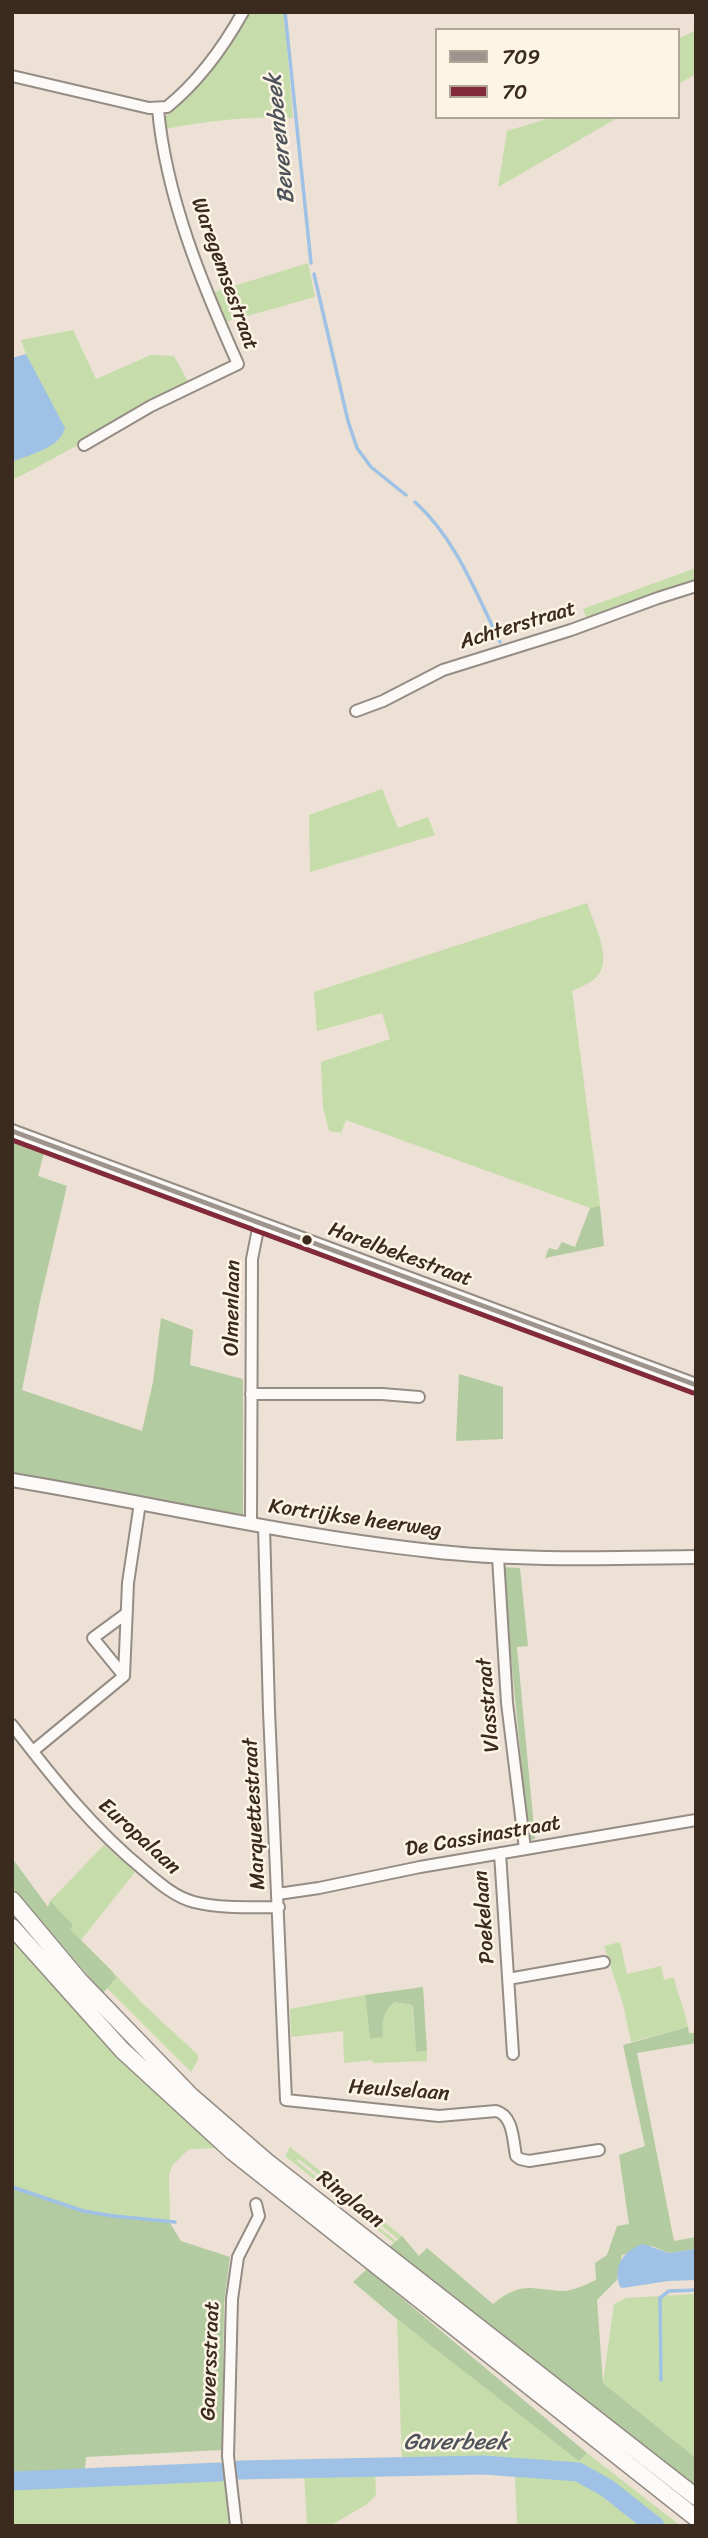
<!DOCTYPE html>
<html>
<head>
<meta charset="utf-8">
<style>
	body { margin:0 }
	#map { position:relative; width:708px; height:2538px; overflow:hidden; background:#ece1d4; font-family:Sriracha,sans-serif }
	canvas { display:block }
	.frame { position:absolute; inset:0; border:14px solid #3b2a1e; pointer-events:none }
	.legend { position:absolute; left:435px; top:28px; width:245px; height:91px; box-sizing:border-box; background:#fcf5e5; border:2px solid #afa495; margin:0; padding:9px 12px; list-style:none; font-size:21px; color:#3b2a1e }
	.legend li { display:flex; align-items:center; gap:14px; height:35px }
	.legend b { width:35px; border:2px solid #afa495 }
</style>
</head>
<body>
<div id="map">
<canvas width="708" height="2538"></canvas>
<div class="frame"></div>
<ul class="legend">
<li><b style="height:9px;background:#9d948e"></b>709</li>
<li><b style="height:9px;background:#822a3a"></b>70</li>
</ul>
</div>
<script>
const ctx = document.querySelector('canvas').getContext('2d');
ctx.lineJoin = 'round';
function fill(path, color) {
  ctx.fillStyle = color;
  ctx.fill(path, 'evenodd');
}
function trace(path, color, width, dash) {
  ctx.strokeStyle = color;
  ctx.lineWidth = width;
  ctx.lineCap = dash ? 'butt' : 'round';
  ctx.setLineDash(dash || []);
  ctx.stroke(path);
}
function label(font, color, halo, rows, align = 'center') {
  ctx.font = font + ' Sriracha,sans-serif';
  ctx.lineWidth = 5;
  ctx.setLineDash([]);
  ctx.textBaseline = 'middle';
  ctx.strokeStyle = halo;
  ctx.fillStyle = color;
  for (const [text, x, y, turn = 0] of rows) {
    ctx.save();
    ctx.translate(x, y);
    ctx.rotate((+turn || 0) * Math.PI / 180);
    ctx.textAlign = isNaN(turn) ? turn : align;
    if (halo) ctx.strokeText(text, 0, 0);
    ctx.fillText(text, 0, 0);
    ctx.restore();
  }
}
const green = new Path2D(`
	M246 12H284L293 118C249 116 208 121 165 129L162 126 167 114 210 68Z
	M696 30V74L678 84V39Z
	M553 117H619L498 187 507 131Z
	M308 263 315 297 225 322 211 293Z
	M73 330 96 379 151 355 174 356 189 383C129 414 73 450 12 480V462L57 442 21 340Z
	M696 568V583L587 619 583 609Z
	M382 789 398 828 428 817 435 835 310 872 309 815Z
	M587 903C594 926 617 964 592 981 586 985 578 988 572 991L600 1206 590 1208 346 1120 341 1133 329 1131 323 1107 321 1062 390 1039 382 1013 317 1031 314 992Z
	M104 1845 135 1872 81 1940 70 1929 50 1901Z
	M12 1936 220 2148 189 2149 172 2166 169 2175 170 2223 87 2210 12 2185Z
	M620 1942 627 1974 661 1966 664 1980 674 1977C677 1995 685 2008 688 2027L631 2042 623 2004 604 1946Z
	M112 1971 143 2004 198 2055V2060L191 2072 107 1988 116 1978Z
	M365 1995 370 2038 383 2014 395 2002 412 2005 416 2052 427 2051V2061L373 2063 372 2060 344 2063 343 2031 291 2037 290 2009Z
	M290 2147 402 2236 398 2239 299 2159 297 2161 396 2241 394 2243 285 2156Z
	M696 2294V2458L603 2383 614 2304 626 2298Z
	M397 2319 579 2460 587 2453 681 2526H659L615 2491 577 2469 495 2462H402Z
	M375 2471 376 2495 367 2504 330 2526H296L307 2524 304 2474Z
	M515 2472 578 2476 592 2483 649 2526H517Z
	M225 2475 231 2526H12V2486Z`);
const forest = new Path2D(`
	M12 1142 44 1153 38 1176 67 1186 40 1301 22 1390 142 1431 153 1382 161 1318 193 1330 190 1365 243 1379V1515L12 1472Z
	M600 1206 604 1246 545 1258 549 1248 557 1250 562 1242 575 1247 590 1208Z
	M459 1374 503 1387V1439L456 1441Z
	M502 1567 520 1568 528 1646 517 1647 535 1839 529 1840Z
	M12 1858 48 1907 50 1901 73 1925 70 1929 112 1971 116 1978 103 1993 12 1887Z
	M423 1987 427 2051 416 2052 413 2009 412 2005 395 2002C382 2013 382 2021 383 2037L370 2039 365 1995Z
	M688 2027 689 2033H696V2043L637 2053 674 2241 696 2237V2249L669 2253 652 2246 622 2255 617 2280 597 2300 603 2383 696 2458V2486L388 2248 402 2236 419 2256 427 2248 493 2304C523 2280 530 2290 563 2291 574 2291 586 2284 596 2280L595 2263 607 2255 617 2226 629 2224 619 2155 645 2146 623 2045Z
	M12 2185 87 2210 170 2223 181 2241 230 2257 224 2303 222 2450 86 2457 85 2469 12 2475Z
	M367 2269 587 2453 579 2461 397 2319 353 2282Z`);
const water = new Path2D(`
	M26 354 65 428C60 448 31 454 12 462V358Z
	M643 2244 669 2253 696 2249V2280L668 2281 623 2288 620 2287C612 2266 624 2250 643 2244Z`);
const stream = new Path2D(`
	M285 12 311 263
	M314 274 348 421 357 448 371 467 406 495
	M415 502C456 539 476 593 500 642
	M12 2187 83 2211 113 2216 175 2222
	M661 2380 660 2298 669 2291 696 2290`);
const river = new Path2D(`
	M239 2470 484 2465 578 2472 607 2488 655 2526
	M12 2481 219 2472`);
const minor = new Path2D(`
	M12 76 149 108 167 107C199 81 223 48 243 12
	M84 445 151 406 238 364C202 284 166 197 158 109
	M356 711 383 701 443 670 571 630 658 598 696 586
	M251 1394H382L419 1397
	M251 1523 252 1259 259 1224
	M264 1526 269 1711 286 2100 439 2116 496 2111C513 2115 513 2140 516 2156L520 2159 529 2161 599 2150
	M498 1557 507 1703 525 1849
	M124 1676 93 1638 127 1613
	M12 1725C53 1778 93 1829 145 1871 159 1883 175 1897 194 1902 222 1909 251 1907 279 1907
	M33 1751 124 1676 128 1583 140 1503
	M500 1853 513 2054
	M278 1894 319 1888 420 1867 696 1820
	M508 1979 604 1962
	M236 2526 228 2456 232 2299 238 2257 259 2216 256 2204`);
const tertiary = new Path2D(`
	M12 1131 696 1385
	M12 1480C151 1503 291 1536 431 1551 518 1561 608 1558 696 1557`);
const primary = new Path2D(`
	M12 1900 79 1980 191 2096 266 2161 696 2497
	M12 1927 122 2050 233 2152 696 2518`);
const bus1 = new Path2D(`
	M12 1131 696 1385`);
const bus2 = new Path2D(`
	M12 1140 693 1393`);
const markers = [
	[307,1240,6,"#3b2a1e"]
];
const streetNames = [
	["Waregemsestraat",224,274,70],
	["Achterstraat",518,626,-17],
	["Harelbekestraat",400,1255,20],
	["Olmenlaan",233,1308,-89],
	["Kortrijkse heerweg",355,1519,8],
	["Vlasstraat",489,1705,-95],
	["Marquettestraat",255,1814,-93],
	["Europalaan",139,1837,42],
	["De Cassinastraat",483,1837,-10],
	["Poekelaan",485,1917,-94],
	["Heulselaan",399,2091,4],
	["Ringlaan",350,2200,38],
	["Gaversstraat",211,2361,-88]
];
const waterNames = [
	["Beverenbeek",281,139,-96],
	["Gaverbeek",456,2443]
];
fill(green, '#c6ddab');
fill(forest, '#b3cba0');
fill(water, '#9fc1e5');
trace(stream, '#9fc1e5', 3.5);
trace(river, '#9fc1e5', 19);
trace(minor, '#958c84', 14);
trace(tertiary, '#958c84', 16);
trace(primary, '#958c84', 19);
trace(minor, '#fcfaf9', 10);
trace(tertiary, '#fcfaf9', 12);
trace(primary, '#fcfaf9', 16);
trace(bus1, '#9d948e', 5);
trace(bus2, '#822a3a', 5);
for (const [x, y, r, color] of markers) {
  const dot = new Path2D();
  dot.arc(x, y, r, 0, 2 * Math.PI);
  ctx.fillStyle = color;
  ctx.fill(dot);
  trace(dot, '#fcf5e5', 2.5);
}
label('21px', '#3b2a1e', '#fcf5e5', streetNames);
label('italic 23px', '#4f535c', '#fcf5e5', waterNames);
</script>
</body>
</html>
